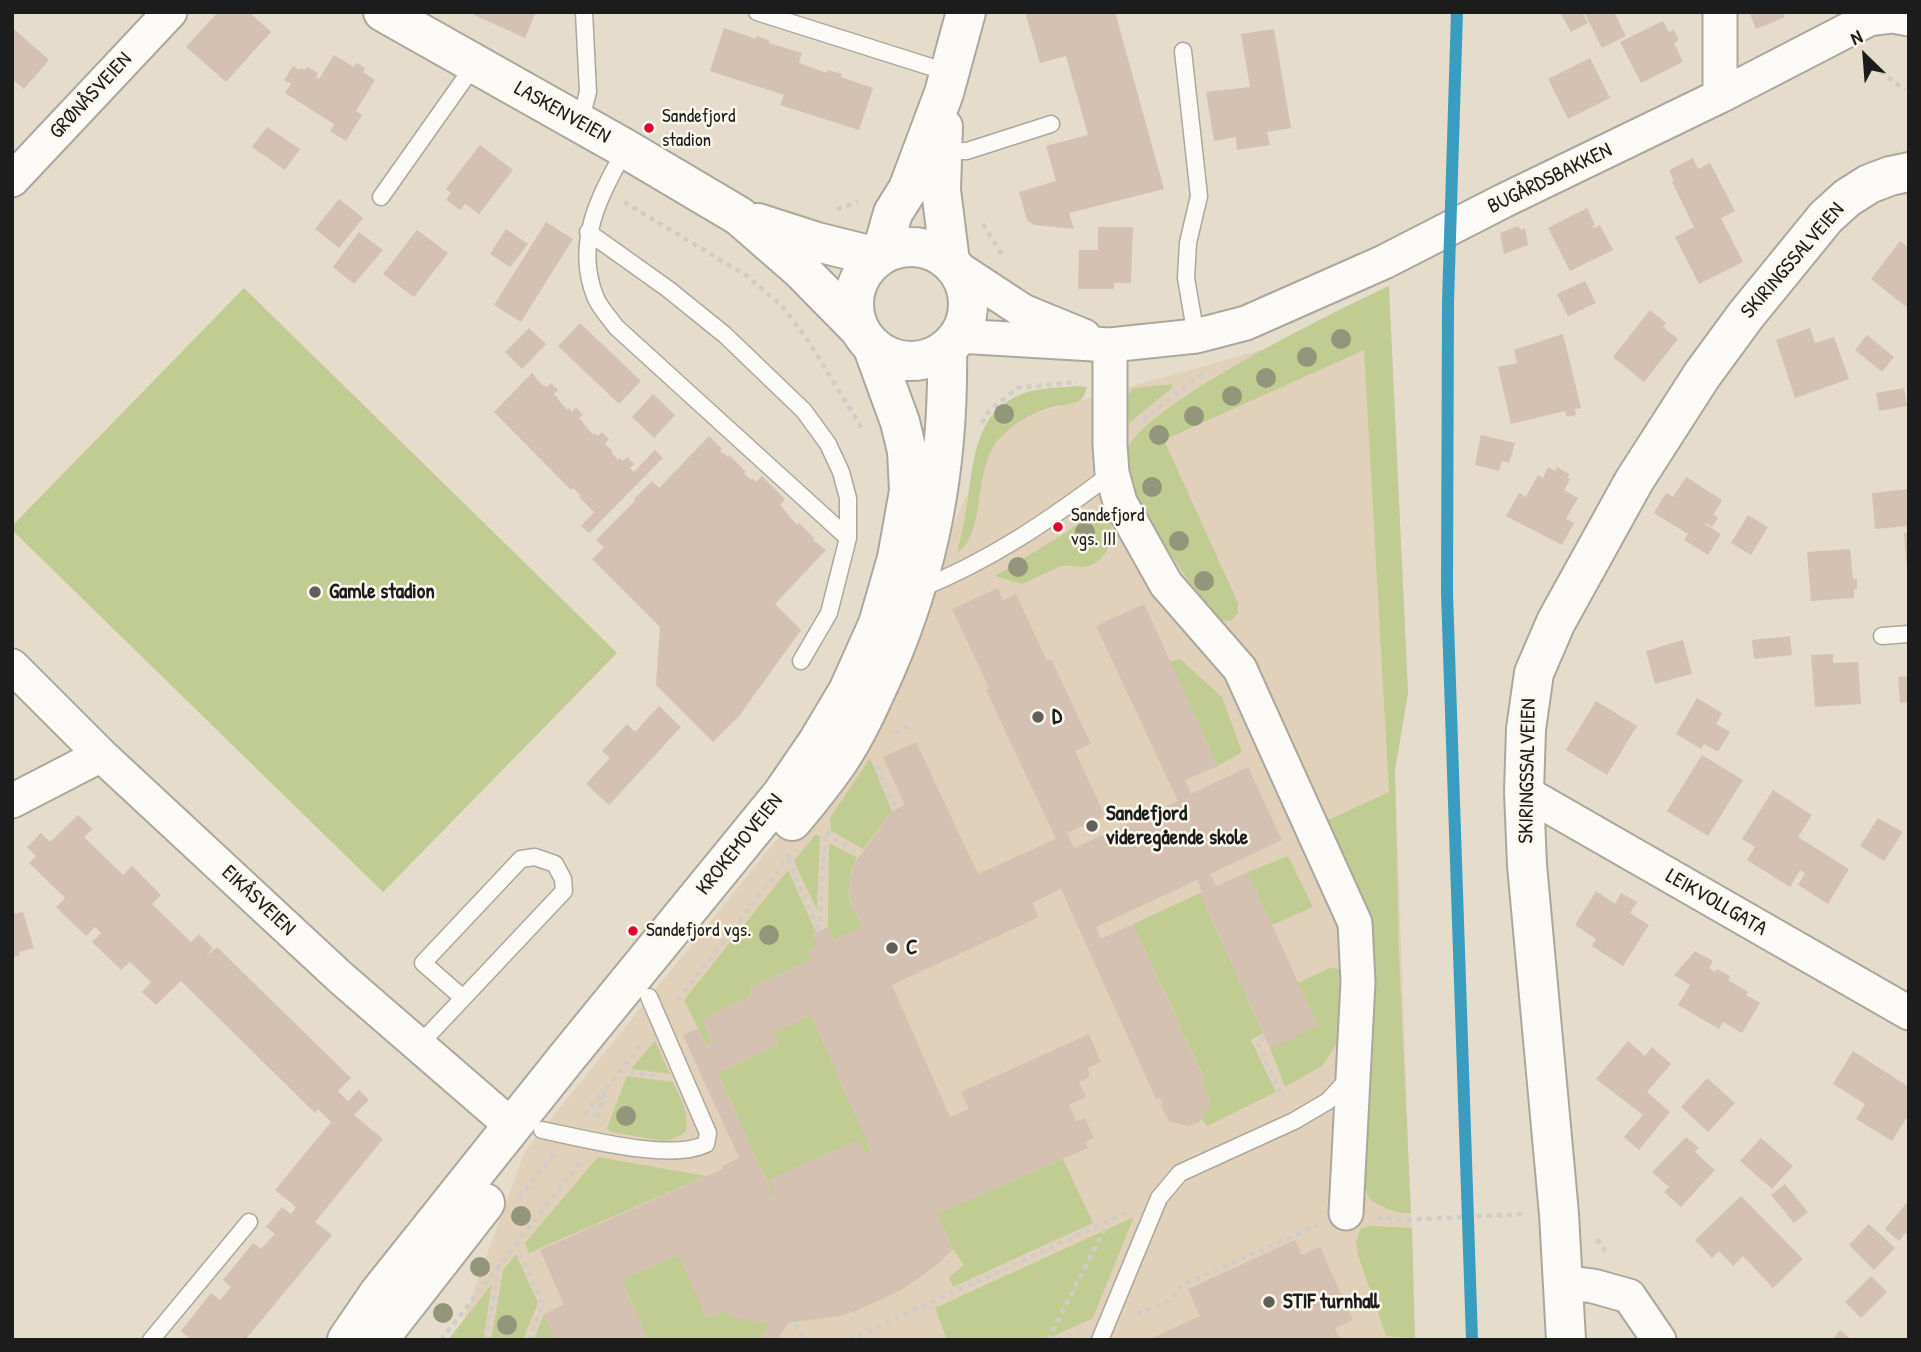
<!DOCTYPE html>
<html>
<head>
<meta charset="utf-8">
<style>
	body { margin:0 }
	#map { position:relative; width:1921px; height:1352px; overflow:hidden; background:#e5dccb; font-family:"Patrick Hand",sans-serif }
	canvas { display:block }
	.frame { position:absolute; inset:0; border:14px solid #1c1c1c; pointer-events:none }
	.north { position:absolute; left:1830px; top:21px; width:70px; height:70px; -webkit-text-stroke:5px #fbf7ec; paint-order:stroke; rotate:335deg; font-size:19px; font-weight:700; line-height:28px; text-align:center; color:#1c1c1c }
	.north::after { content:''; display:block; margin:auto; width:24px; height:32px; background:#1c1c1c; clip-path:polygon(50% 0,100% 100%,50% 72%,0 100%) }
</style>
</head>
<body>
<div id="map">
<canvas width="1921" height="1352"></canvas>
<div class="frame"></div>
<div class="north">N</div>
</div>
<script>
const ctx = document.querySelector('canvas').getContext('2d');
ctx.lineJoin = 'round';
function fill(path, color) {
  ctx.fillStyle = color;
  ctx.fill(path, 'evenodd');
}
function trace(path, color, width, dash) {
  ctx.strokeStyle = color;
  ctx.lineWidth = width;
  ctx.lineCap = dash ? 'butt' : 'round';
  ctx.setLineDash(dash || []);
  ctx.stroke(path);
}
function label(font, color, halo, rows, align = 'center') {
  ctx.font = font + ' "Patrick Hand",sans-serif';
  ctx.lineWidth = 5;
  ctx.setLineDash([]);
  ctx.textBaseline = 'middle';
  ctx.strokeStyle = halo;
  ctx.fillStyle = color;
  for (const [text, x, y, turn = 0] of rows) {
    ctx.save();
    ctx.translate(x, y);
    ctx.rotate((+turn || 0) * Math.PI / 180);
    ctx.textAlign = isNaN(turn) ? turn : align;
    if (halo) ctx.strokeText(text, 0, 0);
    ctx.fillText(text, 0, 0);
    ctx.restore();
  }
}
const built = new Path2D(`
	M1390 314 1408 693 1395 770 1415 1340H456L525 1151 816 791 871 703 1000 423Z`);
const green = new Path2D(`
	M1389 286 1408 693 1395 770 1399 953 1411 1213C1396 1214 1383 1207 1370 1200L1364 1185 1368 995 1322 823 1389 792 1364 350 1164 440 1238 603V613L1231 621 1216 620 1211 613C1189 580 1121 490 1126 454 1133 409 1342 308 1389 286Z
	M244 288 617 653 383 892 12 530V526Z
	M1172 384 1171 389 1129 423C1128 411 1124 398 1133 388Z
	M1079 386 1087 387C1085 393 1084 398 1079 401 1071 405 1061 405 1053 407 1032 412 1012 424 998 440 972 472 987 533 957 553 961 537 964 521 967 505 973 466 974 417 1015 397 1034 387 1058 388 1079 386Z
	M1105 504C1116 525 1115 556 1089 566 1081 569 1071 564 1062 566 1049 570 1035 579 1022 584L995 576 1065 533Z
	M1180 659 1222 697 1242 752 1218 766 1170 662Z
	M870 758 892 811 863 849 831 831 830 818Z
	M816 834 820 837 817 910 794 861Z
	M829 843 857 857C848 874 847 893 852 911L855 910 862 927 834 940 828 927Z
	M1288 856 1313 907 1272 925 1248 872Z
	M788 870 816 932 818 946 808 951 812 959 749 988 752 996 702 1019 712 1041 706 1044 684 1000Z
	M1200 893 1263 1033 1251 1040 1276 1092 1207 1126 1202 1119 1210 1103 1205 1085 1201 1079 1204 1077 1133 924Z
	M1329 968 1347 970 1339 1040 1322 1066 1285 1087 1270 1048 1298 983Z
	M811 1015 872 1152 866 1154 859 1140 770 1179 776 1195 774 1197 718 1073 779 1044 774 1032Z
	M655 1041 670 1074 631 1069Z
	M627 1076 673 1082C680 1097 690 1115 686 1132L671 1140 663 1141 611 1132 607 1128Z
	M598 1157 706 1176 529 1253 525 1243Z
	M1063 1159 1093 1223 953 1287 949 1277 964 1265 953 1249 938 1213Z
	M1134 1217 1093 1318 1045 1340H947L935 1308Z
	M1370 1226 1412 1228 1415 1338 1386 1336 1358 1255 1356 1242 1361 1228Z
	M516 1254 538 1303 523 1340H491L503 1271Z
	M679 1255 707 1318 727 1310 730 1316 770 1323 760 1340H648L622 1280Z
	M492 1284 483 1340H448Z
	M544 1314 556 1340H534Z`);
const building = new Path2D(`
	M218 12H249L271 32 226 82 186 47Z
	M476 12H536L525 38 474 15Z
	M1025 12H1115L1164 189 1069 213 1074 229 1034 225 1027 220 1019 192 1056 181 1046 146 1088 135 1066 56 1040 63Z
	M1560 12H1582L1588 23 1571 32Z
	M1584 12H1598L1599 15 1605 12H1614L1626 36 1602 48Z
	M1749 12H1783L1785 17 1756 29Z
	M1663 21 1669 32 1674 30 1679 40 1674 43 1683 62 1641 83 1620 42Z
	M12 27 49 60 24 89 12 79Z
	M724 28 756 39 757 36 770 41 769 43 802 53 799 63 827 73 828 70 842 74 841 77 873 88 859 130 780 105 784 95 710 71Z
	M1274 29 1291 128 1267 132 1270 145 1237 150 1236 137 1214 141 1206 92 1250 87 1241 34Z
	M334 55 354 67 357 63 365 68 363 72 375 80 356 111 362 115 346 141 330 131 334 124 285 93 291 84 284 80 293 66 300 70 301 68 305 70 307 67 318 73 316 77 319 79Z
	M1590 58 1610 98 1568 119 1548 79Z
	M267 127 300 149 285 170 252 147Z
	M480 145 513 170 479 214 465 204 460 210 446 200 451 193 446 189Z
	M1693 158 1698 169 1710 163 1735 211 1721 218 1743 262 1699 284 1675 237 1694 227 1672 182 1674 181 1669 170Z
	M339 199 363 218 339 248 315 229Z
	M1587 208 1595 225 1593 226 1594 228 1600 225 1613 250 1570 271 1548 228Z
	M546 222 573 239 521 322 494 305Z
	M1518 226 1521 230 1525 228 1528 245 1504 254 1500 233Z
	M1098 227H1133L1131 283H1114V289H1078L1079 250H1098Z
	M506 229 528 244 510 267 490 254Z
	M417 230 448 253 414 297 383 274Z
	M359 232 383 250 354 284 333 267Z
	M1900 241 1909 248V309L1871 279Z
	M1585 281 1596 303 1568 316 1557 294Z
	M1650 310 1666 323 1663 327 1678 339 1644 382 1613 357Z
	M580 323 641 381 619 404 558 346Z
	M529 328 546 344 522 369 505 352Z
	M1810 328 1815 343 1834 337 1849 379 1795 398 1776 340Z
	M1563 334 1581 408 1575 409 1576 415 1567 417 1565 411 1511 424 1498 367 1517 363 1514 350Z
	M1867 335 1894 357 1882 372 1855 350Z
	M532 373 542 385 547 387 551 383 558 390 554 394 567 410 569 408 572 412 576 407 583 415 579 418 593 435 594 433 598 436 602 432 609 439 605 444 613 451 611 452 618 460 620 458 623 461 627 457 634 464 630 468 634 472 655 450 663 458 589 533 581 526 594 512 579 497 581 496 573 488 571 490 494 412Z
	M1904 388 1907 406 1879 411 1876 393Z
	M653 394 675 415 654 438 632 417Z
	M1481 435 1515 443 1509 463 1502 461 1499 471 1475 465Z
	M709 436 722 449 720 451 728 457 729 455 746 472 744 473 751 480 752 478 756 482 762 476 785 499 780 505 797 525 799 523 815 539 813 540 826 550 775 604 801 630 739 716 713 742 656 685 660 627 592 559 604 547 596 540 635 501 634 499 652 481 659 488Z
	M1548 467 1555 471 1557 467 1569 474 1568 478 1570 479 1564 490 1578 498 1566 519 1574 523 1562 545 1506 516 1519 493 1526 497 1538 475 1543 478Z
	M1686 477 1722 500 1714 514 1712 513 1718 518 1712 527 1706 523 1705 524 1721 534 1708 555 1684 540 1688 534 1654 513 1666 493 1673 497Z
	M1909 489V526L1875 529 1872 493Z
	M1748 515 1768 527 1751 555 1731 543Z
	M1909 532V570H1907L1904 533Z
	M1850 549 1853 579H1857V589H1854V598L1811 601 1807 552Z
	M998 588 1003 600 1016 594 1047 661 1051 659 1091 744 1075 751 1105 816 1067 833 1074 848 1178 801 1096 626 1144 604 1218 766 1185 780 1191 794 1248 767 1282 840 1210 874 1216 886 1248 872 1318 1026 1270 1048 1200 893 1202 892 1197 880 1096 927 1101 939 1133 924 1204 1078 1201 1079 1205 1085 1210 1103 1206 1115 1198 1123 1188 1126 1170 1122 1160 1105 1163 1104 1160 1098 1156 1099 1061 889 1032 903 1039 917 892 985 950 1117 969 1109 961 1092 1089 1034 1101 1062 1087 1068 1090 1076 1079 1082 1086 1097 1069 1105 1076 1121 1085 1118 1094 1138 1086 1142 1088 1148 938 1213 953 1249 939 1263 903 1289 858 1310 840 1316 788 1323 777 1340H760L770 1323 740 1319 730 1316 727 1310 707 1318 679 1255 622 1280 648 1340H556L544 1314 564 1305 540 1250 723 1169 722 1166 739 1158 683 1035 699 1028 706 1044 712 1041 702 1019 752 996 749 988 812 959 808 951 818 946 812 934 828 927 834 940 862 927 855 910 852 911 851 907 849 883 854 864 892 811 905 805 883 757 916 742 978 874 1056 839 986 690 989 688 952 609ZM811 1015 872 1152 866 1154 859 1140 769 1179 776 1195 774 1197 718 1073 779 1044 774 1032Z
	M1790 636 1792 655 1754 659 1752 640Z
	M1683 640 1692 674 1655 684 1646 651Z
	M1833 654V663L1858 662 1861 704 1815 707 1811 655Z
	M1909 676V702L1900 703 1898 677Z
	M1697 698 1722 713 1716 724 1730 732 1718 752 1704 744 1701 749 1676 734Z
	M1596 701 1637 726 1607 775 1566 750Z
	M659 706 681 727 609 805 586 784 610 758 602 751 627 724 635 732Z
	M1702 755 1743 780 1708 836 1667 811Z
	M1773 790 1812 815 1798 837 1849 869 1828 904 1798 885 1805 873 1800 870 1790 887 1747 860 1755 847 1742 839Z
	M78 815 93 829 84 837 123 875 132 866 161 895 152 904 191 942 199 934 213 948 206 956 217 947 351 1078 338 1091 348 1101 359 1090 369 1100 354 1115 383 1139 315 1222 332 1235 245 1340H187L189 1338 181 1331 211 1293 220 1300 231 1287 223 1280 253 1243 261 1249 275 1234 266 1227 282 1207 291 1214 296 1207 275 1190 331 1122 318 1109 315 1113 181 981 156 1005 142 992 151 982 130 962 121 970 92 942 101 933 95 927 86 936 56 907 65 898 29 863 36 856 27 847 41 833 50 842Z
	M1878 818 1903 832 1884 861 1860 846Z
	M1596 891 1615 904 1621 893 1637 902 1630 913 1649 925 1623 966 1592 946 1596 939 1575 925Z
	M23 912 34 948 19 952 20 956 12 957V914Z
	M1695 951 1713 961 1709 968 1715 972 1717 969 1730 976 1728 980 1748 992 1746 995 1760 1003 1742 1033 1723 1022 1719 1029 1678 1005 1690 985 1674 975Z
	M1628 1041 1645 1056 1652 1047 1671 1064 1647 1092 1670 1112 1639 1150 1624 1137 1643 1115 1596 1079Z
	M1853 1051 1909 1087V1114L1892 1141 1856 1119 1865 1104 1833 1084Z
	M1707 1078 1735 1103 1708 1132 1681 1107Z
	M1686 1137 1699 1148 1695 1152 1715 1170 1681 1207 1664 1192 1669 1187 1652 1172Z
	M1761 1138 1793 1166 1772 1189 1740 1161Z
	M1785 1184 1808 1212 1794 1223 1771 1195Z
	M1741 1196 1803 1259 1773 1288 1743 1256 1733 1266 1719 1251 1712 1258 1695 1240Z
	M1909 1200V1236L1905 1233 1899 1241 1885 1229Z
	M1869 1224 1895 1248 1874 1270 1849 1245Z
	M1295 1240 1302 1255 1320 1247 1353 1320 1335 1328 1340 1340H1148L1200 1316 1188 1289Z
	M1871 1276 1887 1292 1861 1318 1845 1302Z
	M1840 1330 1852 1340H1832Z`);
const path = new Path2D(`
	M1864 59 1905 90
	M624 202 747 276 781 305 807 339 863 430
	M837 209 858 202
	M983 224 1002 255
	M1143 420 1203 373
	M982 423 986 414 1017 388 1077 382
	M895 733 911 725
	M877 765 896 809
	M826 833 859 854
	M788 859 818 928
	M819 931 825 837
	M678 1000 790 855
	M1265 1038 1257 1042 1283 1098
	M620 1071 656 1076
	M584 1115 605 1090
	M597 1117 608 1086 643 1042
	M519 1198 553 1155
	M1377 1217 1400 1220 1525 1214
	M1597 1239 1608 1255
	M516 1244 543 1304 529 1340
	M1137 1314 1171 1300 1182 1285 1318 1225
	M796 1323 804 1340
	M441 1340 581 1161
	M486 1340 499 1268
	M849 1340 1126 1213
	M1048 1340 1108 1222
	M1058 1340 1079 1331`);
const service = new Path2D(`
	M757 12 950 73
	M1183 51 1199 196 1188 243 1186 278 1196 336
	M580 122 588 92 584 12
	M626 149C600 193 574 243 595 296 599 307 609 317 616 327L848 538
	M943 151H967L1051 124
	M381 197 475 64
	M588 232 668 289 725 335 804 411 828 444 841 472 848 498V538L829 613 801 661
	M917 590C990 561 1050 520 1112 473
	M1882 636 1909 634
	M418 1046 564 891 563 879 555 864 535 857 521 859 423 963 463 998
	M542 1130C582 1138 671 1162 706 1144L708 1133 649 997
	M151 1340 249 1222
	M1100 1340 1159 1198 1180 1173 1294 1121 1328 1101 1349 1078`);
const minor = new Path2D(`
	M1720 96V12
	M12 180 170 12
	M953 265 1023 311 1084 336
	M958 336 1110 345 1196 336 1246 323 1384 262 1503 201 1720 96 1869 19 1893 16 1909 19
	M1110 345V445L1112 473 1120 502 1166 584 1240 669 1355 923 1358 982 1346 1213
	M12 666 101 755 341 978 513 1127
	M1524 792 1909 1013
	M12 801 101 755
	M1562 1282 1593 1286 1629 1296 1659 1340`);
const tertiary = new Path2D(`
	M383 12 626 149 739 216 801 270 859 329
	M758 223 817 242 877 257`);
const secondary = new Path2D(`
	M943 127 941 190 950 262
	M854 304a57 57 0 1 1 114 0a57 57 0 1 1-114 0Z
	M881 255 893 213 908 189 944 93 966 12
	M792 821C808 802 824 782 838 762 857 734 871 702 885 671 931 566 949 463 947 349
	M347 1340 379 1293 568 1056 782 794 817 743 848 691 878 624 897 558 909 491 907 451 900 422 873 348
	M378 1340 485 1203
	M1566 1340 1559 1214 1527 865 1524 792 1526 729 1534 673 1556 622 1634 481 1702 375 1746 315 1826 217 1847 198 1869 184 1890 176 1909 172`);
const rail1 = new Path2D(`
	M1457 12 1448 302 1447 593 1472 1340`);
const trees = [
	[1341,339],
	[1307,357],
	[1266,378],
	[1232,396],
	[1004,414],
	[1194,416],
	[1159,435],
	[1152,487],
	[1085,532],
	[1179,541],
	[1018,567],
	[1204,581],
	[769,935],
	[626,1116],
	[521,1216],
	[480,1267],
	[443,1313],
	[507,1325]
];
const markers = [
	[649,128,6,"#e4002b"],
	[1058,527,6,"#e4002b"],
	[315,592,7,"#625f59"],
	[1038,717,7,"#625f59"],
	[1092,826,7,"#625f59"],
	[633,931,6,"#e4002b"],
	[892,948,7,"#625f59"],
	[1269,1302,7,"#625f59"]
];
const busNames = [
	["Sandefjord",662,117],
	["stadion",662,141],
	["Sandefjord",1071,516],
	["vgs. III",1071,540],
	["Sandefjord vgs.",646,931]
];
const streetNames = [
	["GRØNÅSVEIEN",91,96,-47],
	["LASKENVEIEN",562,113,29],
	["BUGÅRDSBAKKEN",1550,179,-26],
	["SKIRINGSSALVEIEN",1793,261,-49],
	["SKIRINGSSALVEIEN",1528,771,-89],
	["KROKEMOVEIEN",740,845,-51],
	["EIKÅSVEIEN",258,901,43],
	["LEIKVOLLGATA",1716,903,30]
];
const poiNames = [
	["Gamle stadion",329,592],
	["D",1052,717],
	["Sandefjord",1106,814],
	["videregående skole",1106,838],
	["C",906,948],
	["STIF turnhall",1283,1302]
];
fill(built, '#e1d1bb');
fill(green, '#c1cc92');
fill(building, '#d4c1b2');
trace(service, '#aca79c', 19);
trace(minor, '#aca79c', 37);
trace(tertiary, '#aca79c', 42);
trace(secondary, '#aca79c', 42);
trace(path, '#d0cdc8', 4.5, [5, 5]);
trace(service, '#fbfaf7', 16);
trace(minor, '#fbfaf7', 33);
trace(tertiary, '#fbfaf7', 38);
trace(secondary, '#fbfaf7', 38);
trace(rail1, '#3a9dbf', 12);
ctx.fillStyle = '#94967b';
for (const [x, y] of trees) {
  ctx.beginPath();
  ctx.arc(x, y, 10, 0, 2 * Math.PI);
  ctx.fill();
}
for (const [x, y, r, color] of markers) {
  const dot = new Path2D();
  dot.arc(x, y, r, 0, 2 * Math.PI);
  ctx.fillStyle = color;
  ctx.fill(dot);
  trace(dot, '#fbf7ec', 2.5);
}
label('19px', '#1c1c1c', '#fbf7ec', busNames, 'left');
label('21px', '#1c1c1c', '#fbf7ec', streetNames);
label('bold 21px', '#1c1c1c', '#fbf7ec', poiNames, 'left');
</script>
</body>
</html>
